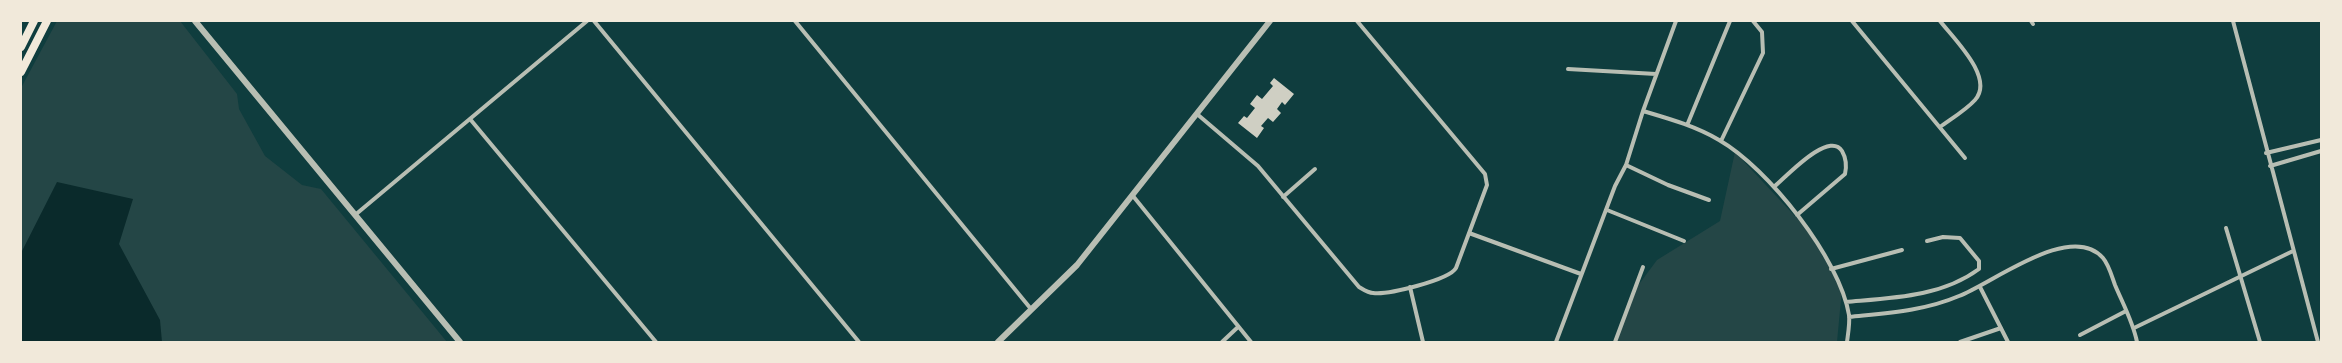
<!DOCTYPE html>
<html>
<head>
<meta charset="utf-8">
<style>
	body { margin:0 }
	#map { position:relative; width:2342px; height:363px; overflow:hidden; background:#0f3d3e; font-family:Helvetica,sans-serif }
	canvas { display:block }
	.frame { position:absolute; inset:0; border:22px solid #f1e9da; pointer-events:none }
</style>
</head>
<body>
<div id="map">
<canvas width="2342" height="363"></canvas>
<div class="frame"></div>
</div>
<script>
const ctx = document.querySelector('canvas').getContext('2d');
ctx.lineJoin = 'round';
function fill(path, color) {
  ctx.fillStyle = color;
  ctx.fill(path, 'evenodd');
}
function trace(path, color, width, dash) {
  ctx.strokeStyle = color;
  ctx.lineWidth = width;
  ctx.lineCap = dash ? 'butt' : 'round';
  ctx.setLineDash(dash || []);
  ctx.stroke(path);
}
const green = new Path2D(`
	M57 21H180L237 94 239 109 265 156 302 185 321 189 447 342H21V88Z
	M1735 152 1806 228 1842 289 1837 342H1615L1634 291 1657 260 1720 221Z`);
const water = new Path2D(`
	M57 182 133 199 119 244 160 320 162 342H21V253Z`);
const building = new Path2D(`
	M1274 78 1294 94 1285 105 1282 102 1277 109 1281 113 1273 122 1268 118 1261 126 1264 128 1257 138 1238 123 1244 116 1247 118 1255 108 1250 104 1257 95 1262 99 1273 86 1270 83Z`);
const minor = new Path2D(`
	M594 21 859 342
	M795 21 1031 309
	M1852 21 1965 158
	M1940 21C1954 39 1995 78 1975 100 1966 110 1951 119 1940 127
	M2031 21 2033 24
	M2233 21 2318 342
	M1568 69 1656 74
	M1643 111C1670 119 1695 126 1719 140 1768 168 1840 259 1849 315 1850 323 1848 334 1847 342
	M1197 114 1258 166 1359 287C1364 290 1368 293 1373 293 1388 295 1449 280 1456 268L1487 185 1485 174 1357 21
	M470 119 656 342
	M1688 123 1730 21
	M1721 141 1763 53 1762 32 1753 21
	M2266 153 2321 140
	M1626 165 1668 185 1709 200
	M2270 166 2321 151
	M1775 186C1786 177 1829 130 1842 151 1846 158 1847 165 1845 174L1797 215
	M1133 196 1251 342
	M1283 197 1315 169
	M1607 210 1684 241
	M355 215 587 21
	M2226 228 2260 342
	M1469 233 1581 274
	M1831 269 1902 250
	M1410 287 1423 342
	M1980 287 2008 342
	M1846 302C1892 298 1941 297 1979 269V261L1960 238 1943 237 1927 241
	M1849 317C1887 313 1924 311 1959 296 1993 283 2071 221 2103 258 2109 265 2112 277 2115 285 2123 304 2133 322 2137 342
	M2134 328 2293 251
	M2080 335 2126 311
	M1222 342 1238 327
	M1556 342 1615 186 1626 165 1643 111 1676 21
	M1615 342 1643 267
	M1960 342 2001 328`);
const tertiary = new Path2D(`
	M195 21 460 342
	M998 342 1077 265 1270 21`);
const primary = new Path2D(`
	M21 47 34 21
	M21 72 47 21`);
fill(green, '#244646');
fill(water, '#0a2a2b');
fill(building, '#cfcfc3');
trace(minor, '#b8beb3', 4);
trace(tertiary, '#b8beb3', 6);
trace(primary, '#f1e9da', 8);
</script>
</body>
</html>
